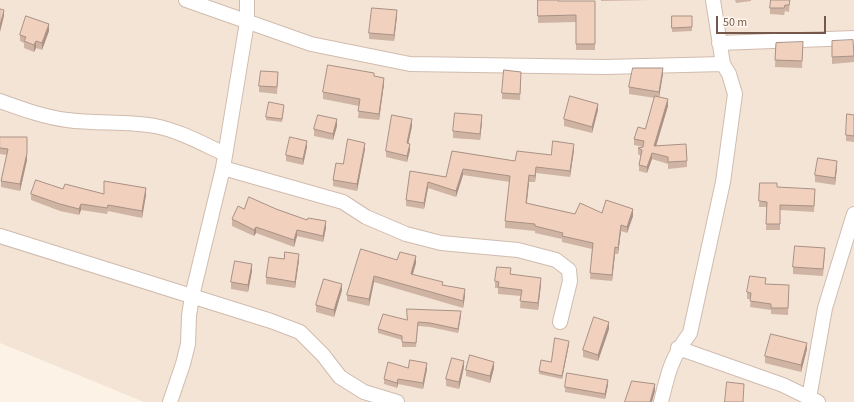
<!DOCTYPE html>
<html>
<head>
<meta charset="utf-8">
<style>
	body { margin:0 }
	#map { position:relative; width:854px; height:402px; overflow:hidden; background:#fcf3e6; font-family:"Source Sans 3",sans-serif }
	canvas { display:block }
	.scale { position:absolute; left:716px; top:16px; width:110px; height:18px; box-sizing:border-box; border:2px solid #76584b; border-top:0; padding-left:5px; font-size:12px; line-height:14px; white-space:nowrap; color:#76584b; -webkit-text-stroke:3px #fff7ed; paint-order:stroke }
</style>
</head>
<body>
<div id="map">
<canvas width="854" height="402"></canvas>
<div class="scale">50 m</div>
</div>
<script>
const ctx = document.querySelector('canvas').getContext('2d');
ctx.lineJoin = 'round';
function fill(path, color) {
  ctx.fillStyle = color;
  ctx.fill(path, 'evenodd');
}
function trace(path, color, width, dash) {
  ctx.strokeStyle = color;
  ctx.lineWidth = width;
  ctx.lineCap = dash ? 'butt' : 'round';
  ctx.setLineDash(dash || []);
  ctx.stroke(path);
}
const residential = new Path2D(`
	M0 0H854V402H144L0 343Z`);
const minor = new Path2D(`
	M186 0 311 44 410 64 605 67 723 64
	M719 43 854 38
	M0 101C22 109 44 117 67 120 96 124 126 121 155 126 180 131 203 144 225 154
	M223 168 343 202 366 217 406 234 441 243 518 250 556 260 569 270 570 281 560 322
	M0 236 271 321 300 332 323 355 340 377 364 392 397 402
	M678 348 783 385 818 402
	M809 398 825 308 854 214
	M170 402 183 364 188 344 189 316 192 296 223 168 247 22V0
	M661 402C668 373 671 358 690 333L723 182 735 94 729 74 723 64 713 0`);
const wall = new Path2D(`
	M538 0 558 1H595V50H576V22L538 23Z
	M601 0H650L601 1Z
	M735 0H751V1L736 3Z
	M790 0 789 12 785 11 784 15 770 14V8Z
	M397 16 394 41 369 39V33Z
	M672 16H692V31L672 32Z
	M49 31 42 50 36 48 34 52 24 48V43L20 41V35Z
	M832 41 854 53V62L832 64Z
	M776 43 803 48 802 68 775 67Z
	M663 74 659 97 668 106 656 146 687 161V167L668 169V164L652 159 647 173 639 171V165L641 156 638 154V148L643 147 634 145V139L645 129 655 98 629 94V87Z
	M374 77 384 84 379 120 358 118 359 106 323 99V92Z
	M278 78 277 94 259 92V86Z
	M521 78 520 100 502 99V93Z
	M284 108 282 122 266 120V117Z
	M598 110 592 133 564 126V119Z
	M854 115V142L846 141V135Z
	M482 122 480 140 453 138V131Z
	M337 126 333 140 314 136V129Z
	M412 126 408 144 410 150 407 162 386 157V151Z
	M0 137H27V160L20 191 1 187V181L7 155 0 154Z
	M307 147 303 165 286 161V155Z
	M365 149 357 191 333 186V180L343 164Z
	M574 150 570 177 536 173 535 182H529L527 203 575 214 602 213 633 216 627 233 621 231 618 254H615L612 281 590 279 592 249 562 242V239L535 233V231L505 228V221L510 182 463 175 456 197 428 188 424 209 406 206V200L410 171 446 177 452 151 515 161 551 155Z
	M837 167 835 185 815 182V175Z
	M760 183 777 187 815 195 814 212 780 210V230H766L767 207H759Z
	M63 189 104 194 146 195 142 218 108 211 107 214 81 210 79 215 60 211 31 200V194Z
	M244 209H276L326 228 323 242 297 236 294 247 256 233 254 236 232 226V219Z
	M825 254 823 276 793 274V267Z
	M284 259 299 260 295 288 266 284V277Z
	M397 260 416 263 413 274 443 285 465 296 463 308 374 282 369 306 347 301V295Z
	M252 271 248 292 231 289V282Z
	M511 274 541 284 538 310 520 308 521 296 498 294V288H495V281Z
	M766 284 789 292 788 315 771 314V310L750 307 751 299H747V292Z
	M342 290 334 317 316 312V305Z
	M461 315 458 333 430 327 418 326 416 347H402V340L378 333V329L407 320Z
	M609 329 598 361 583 357V350Z
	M569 344 562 379 539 374V371L551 362Z
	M807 349 801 372 765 363V356Z
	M464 367 459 389 446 386V379Z
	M408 368 427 369 423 389 398 384 397 388 384 384V379Z
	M494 368 490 383 466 376V370Z
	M608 385 605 399 565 392V387Z`);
const shadedWall = new Path2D(`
	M4 10V16L0 32V26Z
	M397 10V16L394 41V35Z
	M49 24V31L42 50V43Z
	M36 41V48L34 52V45Z
	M663 68V74L659 98V92Z
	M384 78V84L379 120V114Z
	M668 99V106L654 153V146Z
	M598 104V110L592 133V127Z
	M482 115V122L480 140V134Z
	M337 119V126L333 140V134Z
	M412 119V126L407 150V143Z
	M307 141V147L303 165V159Z
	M365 143V149L357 191V184Z
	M410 144V150L407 162V156Z
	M574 144V150L570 177V171Z
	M27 153V160L20 191V184Z
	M652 153V159L647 173V167Z
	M837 161V167L835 185V178Z
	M536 167V173L535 182V176Z
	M463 169V175L456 197V191Z
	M529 175V182L526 209V203Z
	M428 182V188L424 209V203Z
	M146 188V195L142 218V211Z
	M81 204V210L79 215V209Z
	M633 209V216L627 233V227Z
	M326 221V228L323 242V236Z
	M621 225V231L618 254V248Z
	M256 227V233L254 236V230Z
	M297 230V236L294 247V240Z
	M615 247V254L612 281V275Z
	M299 254V260L295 288V282Z
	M416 256V263L411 280V274Z
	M252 264V271L248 292V285Z
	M374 276V282L369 306V299Z
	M541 278V284L538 310V303Z
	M342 284V290L334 317V310Z
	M465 289V296L463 308V301Z
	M461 311V315L458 333V329Z
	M609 322V329L598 361V355Z
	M569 341V344L562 379V376Z
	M807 343V349L801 372V365Z
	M464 361V367L459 389V382Z
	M494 362V368L490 383V376Z
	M427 363V369L423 389V383Z
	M398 379V384L397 388V383Z
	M608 380V385L605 399V394Z
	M655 384V391L652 402H650Z`);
const building = new Path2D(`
	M538 0H558V1H595V44H576V15L538 16Z
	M771 0H790L789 5H785L784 8H770Z
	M372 8 397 10 394 35 369 33Z
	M0 9 4 10 0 26Z
	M26 16 49 24 42 43 36 41 34 45 24 41 26 37 20 35Z
	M672 16H692V27L672 28Z
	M853 40 854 56 832 57V41Z
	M803 42 802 61 775 60 776 43Z
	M328 65 374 73V76L384 78 379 114 358 111 360 99 323 92Z
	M633 68H663L659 92 629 87Z
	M504 70 521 72 520 94 502 93Z
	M261 71 278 72 277 87 259 86Z
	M570 96 598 104 592 127 564 119Z
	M655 96 668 99 654 146 686 144 687 161 668 162V157L652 153 647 167 639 165 642 150 638 148 643 147 644 141 634 139 638 127 645 129Z
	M269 102 284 105 282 119 266 117Z
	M455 113 482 115 480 134 453 131Z
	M847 114 854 115V136L846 135Z
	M318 115 337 119 333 134 314 129Z
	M392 115 412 119 407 143 410 144 407 156 386 151Z
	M0 137H27V153L20 184 1 181 8 149 0 148Z
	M290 137 307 141 303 159 286 155Z
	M348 139 365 143 357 184 333 180 336 163 343 164Z
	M553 141 574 144 570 171 536 167 535 176 529 175 526 203 575 214 580 203 602 213 606 200 633 209 627 227 621 225 618 248 615 247 612 275 590 273 593 243 562 236 563 233 535 226V224L505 221 510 176 463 169 456 191 428 182 424 203 406 200 410 171 446 177 452 151 515 161 517 151 551 155Z
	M818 158 837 161 835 178 815 175Z
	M36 180 63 189 65 184 104 194V181L146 188 142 211 108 205 107 208 81 204 79 209 60 204 31 194Z
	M760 183H777V187L815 189 814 206 780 205V224H766L767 202 759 201Z
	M249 197 276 209 307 220 308 218 326 221 323 236 297 230 294 240 256 227 254 230 232 219 238 206 244 209Z
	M795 246 825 248 823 269 793 267Z
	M361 249 397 260 400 252 416 256 411 274 443 282 442 285 465 289 463 301 374 276 369 299 347 295Z
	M285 252 299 254 295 282 266 277 269 257 284 259Z
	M235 261 252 264 248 285 231 282Z
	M497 267 511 268 510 274 541 278 538 303 520 301 522 290 498 287 499 282 495 281Z
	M750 276 766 278 765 284 789 285 788 308H771V304L750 301 751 293 747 292Z
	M324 279 342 284 334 310 316 305Z
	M407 309 461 311 458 329 430 323 418 322 416 343 402 342V336L378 329 383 314 407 320Z
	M594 317 609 322 598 355 583 350Z
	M771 334 807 343 801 365 765 356Z
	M555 338 569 341 562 376 539 371 541 360 551 362Z
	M470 355 494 362 490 376 466 370Z
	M452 358 464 361 459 382 446 379Z
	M410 360 427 363 423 383 398 379 397 383 384 379 388 362 408 368Z
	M567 373 608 380 605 394 565 387Z
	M632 381 655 384 650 402H625Z
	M727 382 744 384 743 402H725Z`);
fill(residential, '#f4e4d5');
trace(minor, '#d0bcaf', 16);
trace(minor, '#fff', 14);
fill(wall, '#cfb3a3');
fill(shadedWall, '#a99285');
fill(building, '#f1d0be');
trace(building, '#a99285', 1);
</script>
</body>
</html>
